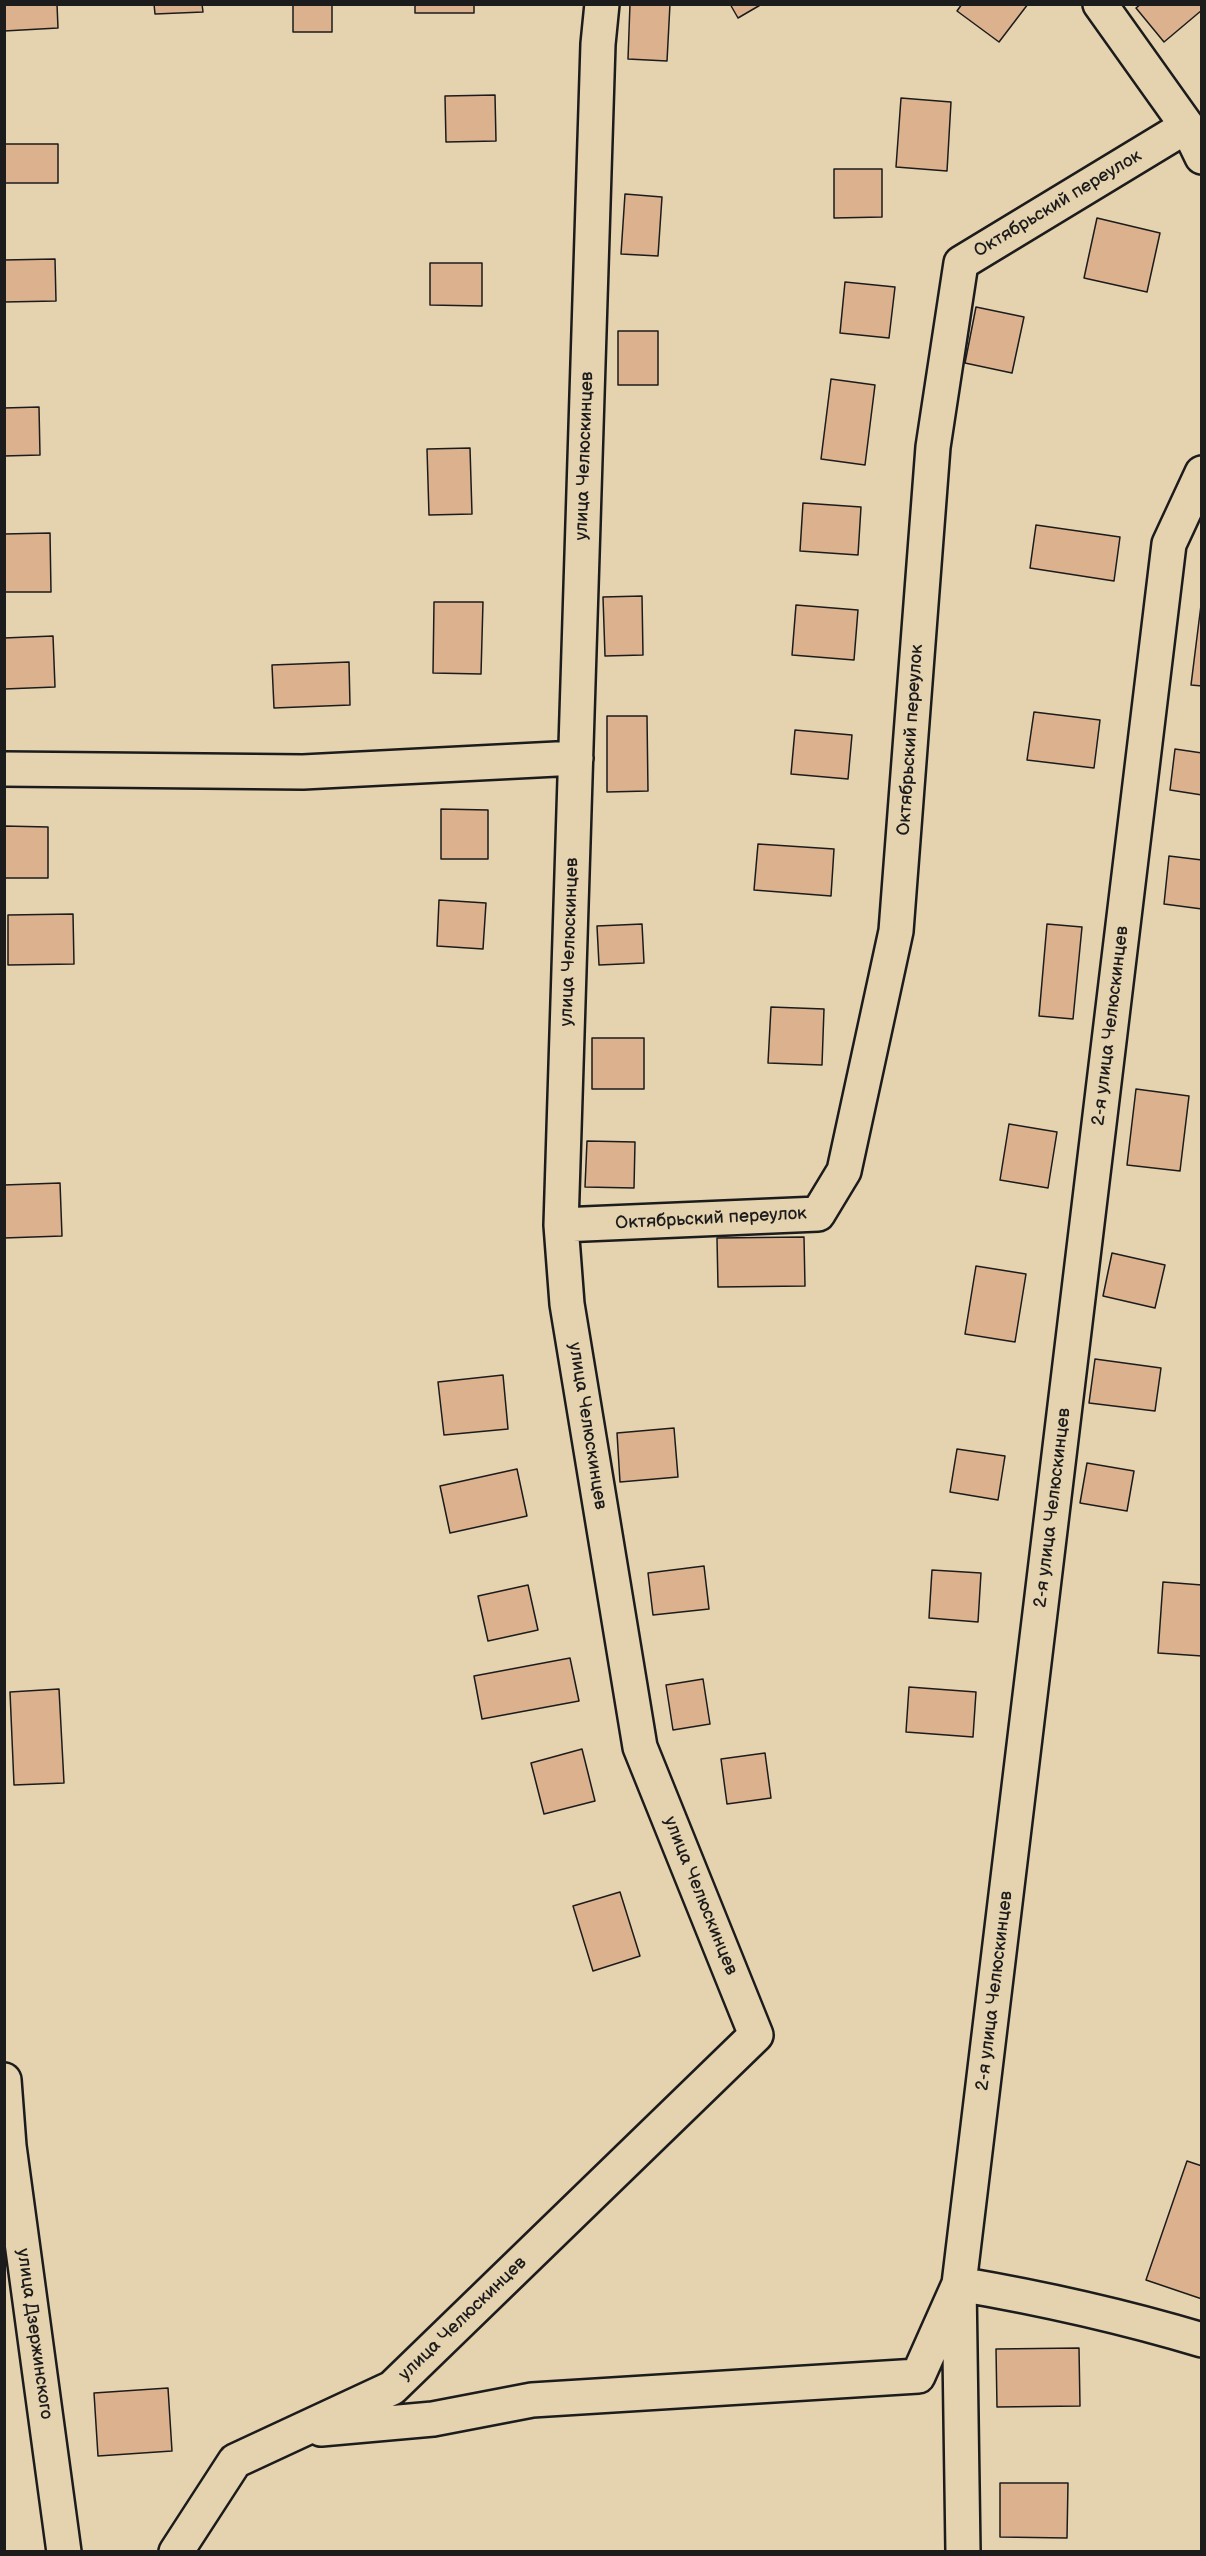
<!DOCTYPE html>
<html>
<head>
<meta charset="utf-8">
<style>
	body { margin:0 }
	#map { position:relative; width:1206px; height:2556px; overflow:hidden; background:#e5d2af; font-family:"Balsamiq Sans",sans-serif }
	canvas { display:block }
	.frame { position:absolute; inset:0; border:6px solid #1c1c1c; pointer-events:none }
</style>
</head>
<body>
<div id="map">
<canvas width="1206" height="2556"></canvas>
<div class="frame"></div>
</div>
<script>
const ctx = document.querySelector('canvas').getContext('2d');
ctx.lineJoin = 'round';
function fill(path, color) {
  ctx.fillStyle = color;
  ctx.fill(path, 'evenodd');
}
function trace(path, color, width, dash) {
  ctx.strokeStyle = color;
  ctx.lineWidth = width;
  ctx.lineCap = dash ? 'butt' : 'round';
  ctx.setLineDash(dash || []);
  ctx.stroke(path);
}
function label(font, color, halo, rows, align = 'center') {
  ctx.font = font + ' "Balsamiq Sans",sans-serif';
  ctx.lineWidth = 5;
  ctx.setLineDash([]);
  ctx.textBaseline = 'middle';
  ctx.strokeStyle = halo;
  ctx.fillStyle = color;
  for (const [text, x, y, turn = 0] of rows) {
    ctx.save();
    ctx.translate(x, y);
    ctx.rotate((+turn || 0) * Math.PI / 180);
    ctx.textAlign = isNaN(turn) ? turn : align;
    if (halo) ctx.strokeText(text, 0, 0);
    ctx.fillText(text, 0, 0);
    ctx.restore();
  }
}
const building = new Path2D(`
	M4 4H57L58 28 4 31Z
	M154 4H202L203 12 155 14Z
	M293 4H332V32H293Z
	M415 4H474V13H415Z
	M630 4H670L667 61 628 59Z
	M730 4H762L738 18Z
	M962 4H1028L999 42 957 11Z
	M1141 4H1202V10L1164 42 1136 8Z
	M495 95 496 141 446 142 445 96Z
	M901 98 951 102 947 171 896 167Z
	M4 144H58V183H4Z
	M834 169H882V217L834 218Z
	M625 194 662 197 658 256 621 254Z
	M1097 218 1160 233 1147 292 1084 278Z
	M55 259 56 301 4 302V260Z
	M430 263H482V306L430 305Z
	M845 282 895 287 889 338 840 333Z
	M976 307 1024 317 1012 373 965 363Z
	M618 331H658V385H618Z
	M831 379 875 385 865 465 821 459Z
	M39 407 40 455 4 456V408Z
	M470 448 472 514 429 515 427 449Z
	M803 503 861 507 858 555 800 551Z
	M1036 525 1120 537 1114 581 1030 568Z
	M50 533 51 592H4V534Z
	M642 596 643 655 605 656 603 597Z
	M434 602H483L481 674 433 673Z
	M796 605 858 610 854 660 792 655Z
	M1201 605H1202V686L1191 685Z
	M53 636 55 687 4 689V638Z
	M349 662 350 705 274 708 272 665Z
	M1034 712 1100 720 1094 768 1027 760Z
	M607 716H647L648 791 607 792Z
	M795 730 852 735 848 779 791 774Z
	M1175 749 1202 753V795L1170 790Z
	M441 809 488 810V859H441Z
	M4 826 48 827V878H4Z
	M758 844 834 849 831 896 754 890Z
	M1169 856 1202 860V909L1164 904Z
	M439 900 486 903 483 949 437 946Z
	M73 914 74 964 8 965V915Z
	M642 924 644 963 599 965 597 926Z
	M1047 924 1082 927 1073 1019 1039 1016Z
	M771 1007 824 1009 822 1065 768 1063Z
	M592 1038H644V1089H592Z
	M1136 1089 1189 1096 1180 1171 1127 1165Z
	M1009 1124 1057 1132 1048 1188 1000 1180Z
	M587 1141 635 1142 634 1188 585 1187Z
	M60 1183 62 1236 4 1238V1185Z
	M804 1237 805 1286 718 1287 717 1238Z
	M1112 1253 1165 1265 1155 1308 1103 1296Z
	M976 1266 1026 1274 1015 1342 965 1334Z
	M1095 1359 1161 1368 1155 1411 1089 1403Z
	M503 1375 508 1429 444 1435 438 1382Z
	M674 1428 678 1477 620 1482 617 1433Z
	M957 1449 1005 1456 998 1500 950 1492Z
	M1087 1463 1134 1471 1127 1511 1080 1503Z
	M517 1469 527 1516 450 1533 440 1486Z
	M704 1566 709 1609 653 1615 648 1573Z
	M932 1570 981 1573 978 1622 929 1618Z
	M1163 1582 1202 1585V1656L1158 1653Z
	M528 1585 538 1630 488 1641 478 1596Z
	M570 1658 579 1701 482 1719 474 1676Z
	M703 1679 710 1724 673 1730 666 1685Z
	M909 1687 976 1692 973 1737 906 1732Z
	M59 1689 64 1783 14 1785 10 1692Z
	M582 1749 595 1801 544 1814 531 1763Z
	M765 1753 771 1798 727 1804 721 1759Z
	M620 1892 640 1956 593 1971 573 1906Z
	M1187 2161 1202 2166V2299L1146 2280Z
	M1079 2348 1080 2406 997 2407 996 2349Z
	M168 2388 172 2451 98 2456 94 2393Z
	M1000 2483H1068L1067 2538 1000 2537Z`);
const minor = new Path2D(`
	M1100 4 1187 126 1202 157
	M4 769 303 772 576 758
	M561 1225 818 1214 844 1171 896 931 933 447 961 263 1187 126
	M4 2080 9 2146 64 2552
	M321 2429 433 2419 532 2400 918 2376 959 2284C1041 2298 1122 2316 1202 2340
	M176 2552 235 2461 392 2388 756 2035 640 1747 567 1304 561 1225 598 44 602 4
	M963 2552 959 2284 1169 544 1202 473`);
const streetNames = [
	["Октябрьский переулок",1058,204,-31],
	["улица Челюскинцев",585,456,-88],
	["Октябрьский переулок",911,740,-86],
	["улица Челюскинцев",570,942,-88],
	["2-я улица Челюскинцев",1111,1026,-83],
	["Октябрьский переулок",711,1219,-3],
	["улица Челюскинцев",587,1426,81],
	["2-я улица Челюскинцев",1053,1508,-83],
	["улица Челюскинцев",700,1896,68],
	["2-я улица Челюскинцев",995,1991,-83],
	["улица Челюскинцев",463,2319,-44],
	["улица Дзержинского",34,2334,82]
];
fill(building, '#dbb18e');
trace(building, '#1c1c1c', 1.5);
trace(minor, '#1c1c1c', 38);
trace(minor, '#e5d2af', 33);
label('18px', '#1c1c1c', '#e5d2af', streetNames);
</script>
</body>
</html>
